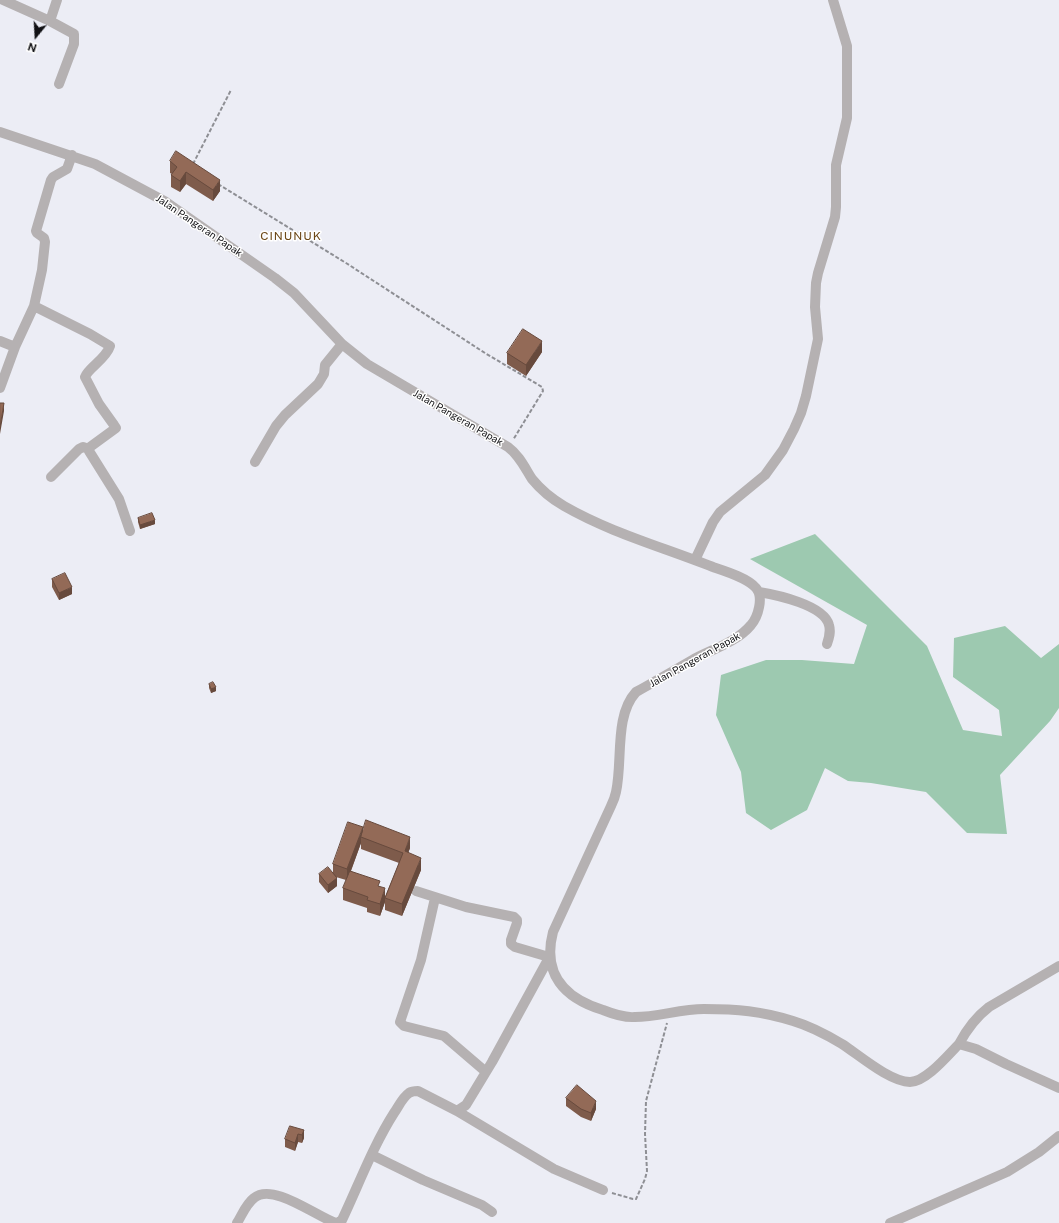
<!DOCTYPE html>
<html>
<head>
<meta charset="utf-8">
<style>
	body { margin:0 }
	#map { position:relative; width:1059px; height:1223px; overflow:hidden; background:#ecedf5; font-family:"Public Sans",sans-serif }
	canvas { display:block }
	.north { position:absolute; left:16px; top:16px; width:40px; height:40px; -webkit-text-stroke:3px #fff; paint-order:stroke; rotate:198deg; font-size:11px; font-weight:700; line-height:16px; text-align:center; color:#111114 }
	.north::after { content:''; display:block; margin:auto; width:14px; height:18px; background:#111114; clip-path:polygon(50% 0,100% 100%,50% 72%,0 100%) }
</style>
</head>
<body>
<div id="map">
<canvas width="1059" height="1223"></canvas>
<div class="north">N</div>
</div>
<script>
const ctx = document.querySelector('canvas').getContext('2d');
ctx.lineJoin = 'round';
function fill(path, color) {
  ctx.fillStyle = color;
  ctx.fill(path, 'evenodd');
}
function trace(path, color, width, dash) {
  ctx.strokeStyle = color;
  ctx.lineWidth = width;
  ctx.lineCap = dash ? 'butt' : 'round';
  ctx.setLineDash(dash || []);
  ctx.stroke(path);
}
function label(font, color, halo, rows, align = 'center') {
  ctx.font = font + ' "Public Sans",sans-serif';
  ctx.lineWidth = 3;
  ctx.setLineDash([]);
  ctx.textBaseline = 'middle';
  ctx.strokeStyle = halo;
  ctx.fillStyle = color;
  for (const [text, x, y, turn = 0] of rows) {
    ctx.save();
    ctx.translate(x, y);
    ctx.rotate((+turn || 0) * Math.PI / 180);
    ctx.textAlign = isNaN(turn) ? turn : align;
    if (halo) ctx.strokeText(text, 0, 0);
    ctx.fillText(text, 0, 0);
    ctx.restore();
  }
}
const forest = new Path2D(`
	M815 534 927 646 963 730 1002 736 999 710 953 677 954 638 1005 626 1041 658 1059 644V708L1050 721 1000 775 1007 834 967 833 926 792 871 783 848 781 825 768 807 810 771 830 746 813 741 772 716 715 721 675 766 660H802L854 664 867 625 750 559Z`);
const path = new Path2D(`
	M193 164 231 90
	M218 184 346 263 485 353 542 387 543 391 513 440
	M612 1193 633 1199H636L645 1179 647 1171 645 1134 646 1101 667 1023`);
const street = new Path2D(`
	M3 0 50 21 74 34V44L59 84
	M50 21 57 0
	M0 132 95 164 166 202 275 278 294 293 342 344 367 364 508 447C519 455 525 468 532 479 541 490 552 499 564 506 611 533 663 547 713 567 725 571 748 578 756 588 764 597 758 617 751 625 737 642 713 649 694 659 675 670 656 681 636 692 614 716 623 761 616 792 615 797 613 802 611 806L553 932C542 974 564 998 603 1010 613 1014 624 1018 635 1017 658 1017 680 1009 704 1009 737 1009 761 1011 793 1021 810 1026 827 1035 842 1044 859 1055 890 1082 910 1082 926 1082 948 1055 959 1044L976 1049 1006 1064 1059 1088
	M34 306 90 334 110 346C106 359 88 368 85 377L99 404 114 425 116 428 90 447 89 451 119 499 130 531
	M0 341 15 347
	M0 388 15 347 34 306 42 270 45 242 44 238 37 233 36 231 51 180 53 177 67 169 72 155
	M255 462 276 426 285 415 318 384 324 374 325 365 342 344
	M51 477 79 449 83 447 89 449
	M695 560 713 522 720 512 765 475 783 450 794 429 801 413 806 396 818 339 815 307 816 283 818 273 835 217 836 207V165L847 118V46L833 0
	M759 592C777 595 824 605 829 625 831 632 829 638 827 644
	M416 891 466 907 514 917 517 920V923L511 940V944L515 947 549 957
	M435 898 421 960 400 1022 404 1026 444 1036 486 1072
	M959 1044C967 1029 976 1017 989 1007L1059 966
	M457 1111 554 1169 603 1190
	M372 1155 423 1180 482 1205 492 1212
	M237 1223C242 1215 246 1204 254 1198 273 1182 317 1217 336 1223
	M337 1223 342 1220C359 1184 373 1146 394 1113 399 1106 402 1098 409 1093 412 1091 414 1091 418 1091L457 1111 466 1105 492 1062 550 956
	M890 1223 1007 1172 1039 1152 1059 1136`);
const wall = new Path2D(`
	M170 161 220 191 213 201 186 184 180 192 171 187V175L172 174 170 173Z
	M542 352 526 376 507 364V353Z
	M138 518 155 524 140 529 138 522Z
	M52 579 72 594 59 600 52 587Z
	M209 684 216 691 211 693 209 688Z
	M363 833 410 848 408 853 421 870 402 916 385 910V902L380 916 367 912V908L343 900V888L346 880 336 877 337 886 328 893 319 882V874H333V864ZM361 843V849L399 863 385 897 380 887 351 871Z
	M566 1098 596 1109 591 1121 581 1117 566 1106Z
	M304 1130V1138L302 1143 298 1142 295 1151 285 1147V1139Z`);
const shadedWall = new Path2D(`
	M186 172V184L180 192V181Z
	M220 180V191L213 201V190Z
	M542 341V352L526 376V365Z
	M4 403V411L0 434V427Z
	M155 520V524L140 529V525Z
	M72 587V594L59 600V593Z
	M216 687V691L211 693V689Z
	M363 827V838L361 837V843L347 881V869Z
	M410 837V848L405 862V851Z
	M421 858V870L402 916V904Z
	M337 878V886L328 893V885Z
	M385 888V902L380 916V904Z
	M596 1101V1109L591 1121V1113Z
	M304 1130V1138L302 1143V1135Z
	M298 1134V1142L295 1151V1143Z`);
const building = new Path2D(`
	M176 151 220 180 213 190 186 172 180 181 171 175 177 167 170 161Z
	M523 329 542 341 526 365 507 353Z
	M0 403H4L0 427Z
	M152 513 155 520 140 525 138 518Z
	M65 573 72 587 59 593 52 579Z
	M213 682 216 687 211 689 209 684Z
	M366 820 410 837 405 851 421 858 402 904 385 898 403 853 361 837Z
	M348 822 363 827 347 869 333 864Z
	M328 867 337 878 328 885 319 874Z
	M350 871 380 881 378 886 385 888 380 904 367 900 368 897 343 888Z
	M577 1085 596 1101 591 1113 581 1109 566 1098Z
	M290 1126 304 1130 302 1135 298 1134 295 1143 285 1139Z`);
const streetNames = [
	["Jalan Pangeran Papak",199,226,34],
	["Jalan Pangeran Papak",458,418,30],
	["Jalan Pangeran Papak",695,660,-29]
];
const quarterNames = [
	["CINUNUK",291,236]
];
fill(forest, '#9dc9b0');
trace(path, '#8e8f94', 2, [4, 2]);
trace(street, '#b5b1b2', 10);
fill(wall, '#7e5b4b');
fill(shadedWall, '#674a3d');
fill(building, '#936a57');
trace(building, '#674a3d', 1);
label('10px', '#111114', '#fff', streetNames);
ctx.letterSpacing = '1px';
label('12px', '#6d4818', '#fff', quarterNames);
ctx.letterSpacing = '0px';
</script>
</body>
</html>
